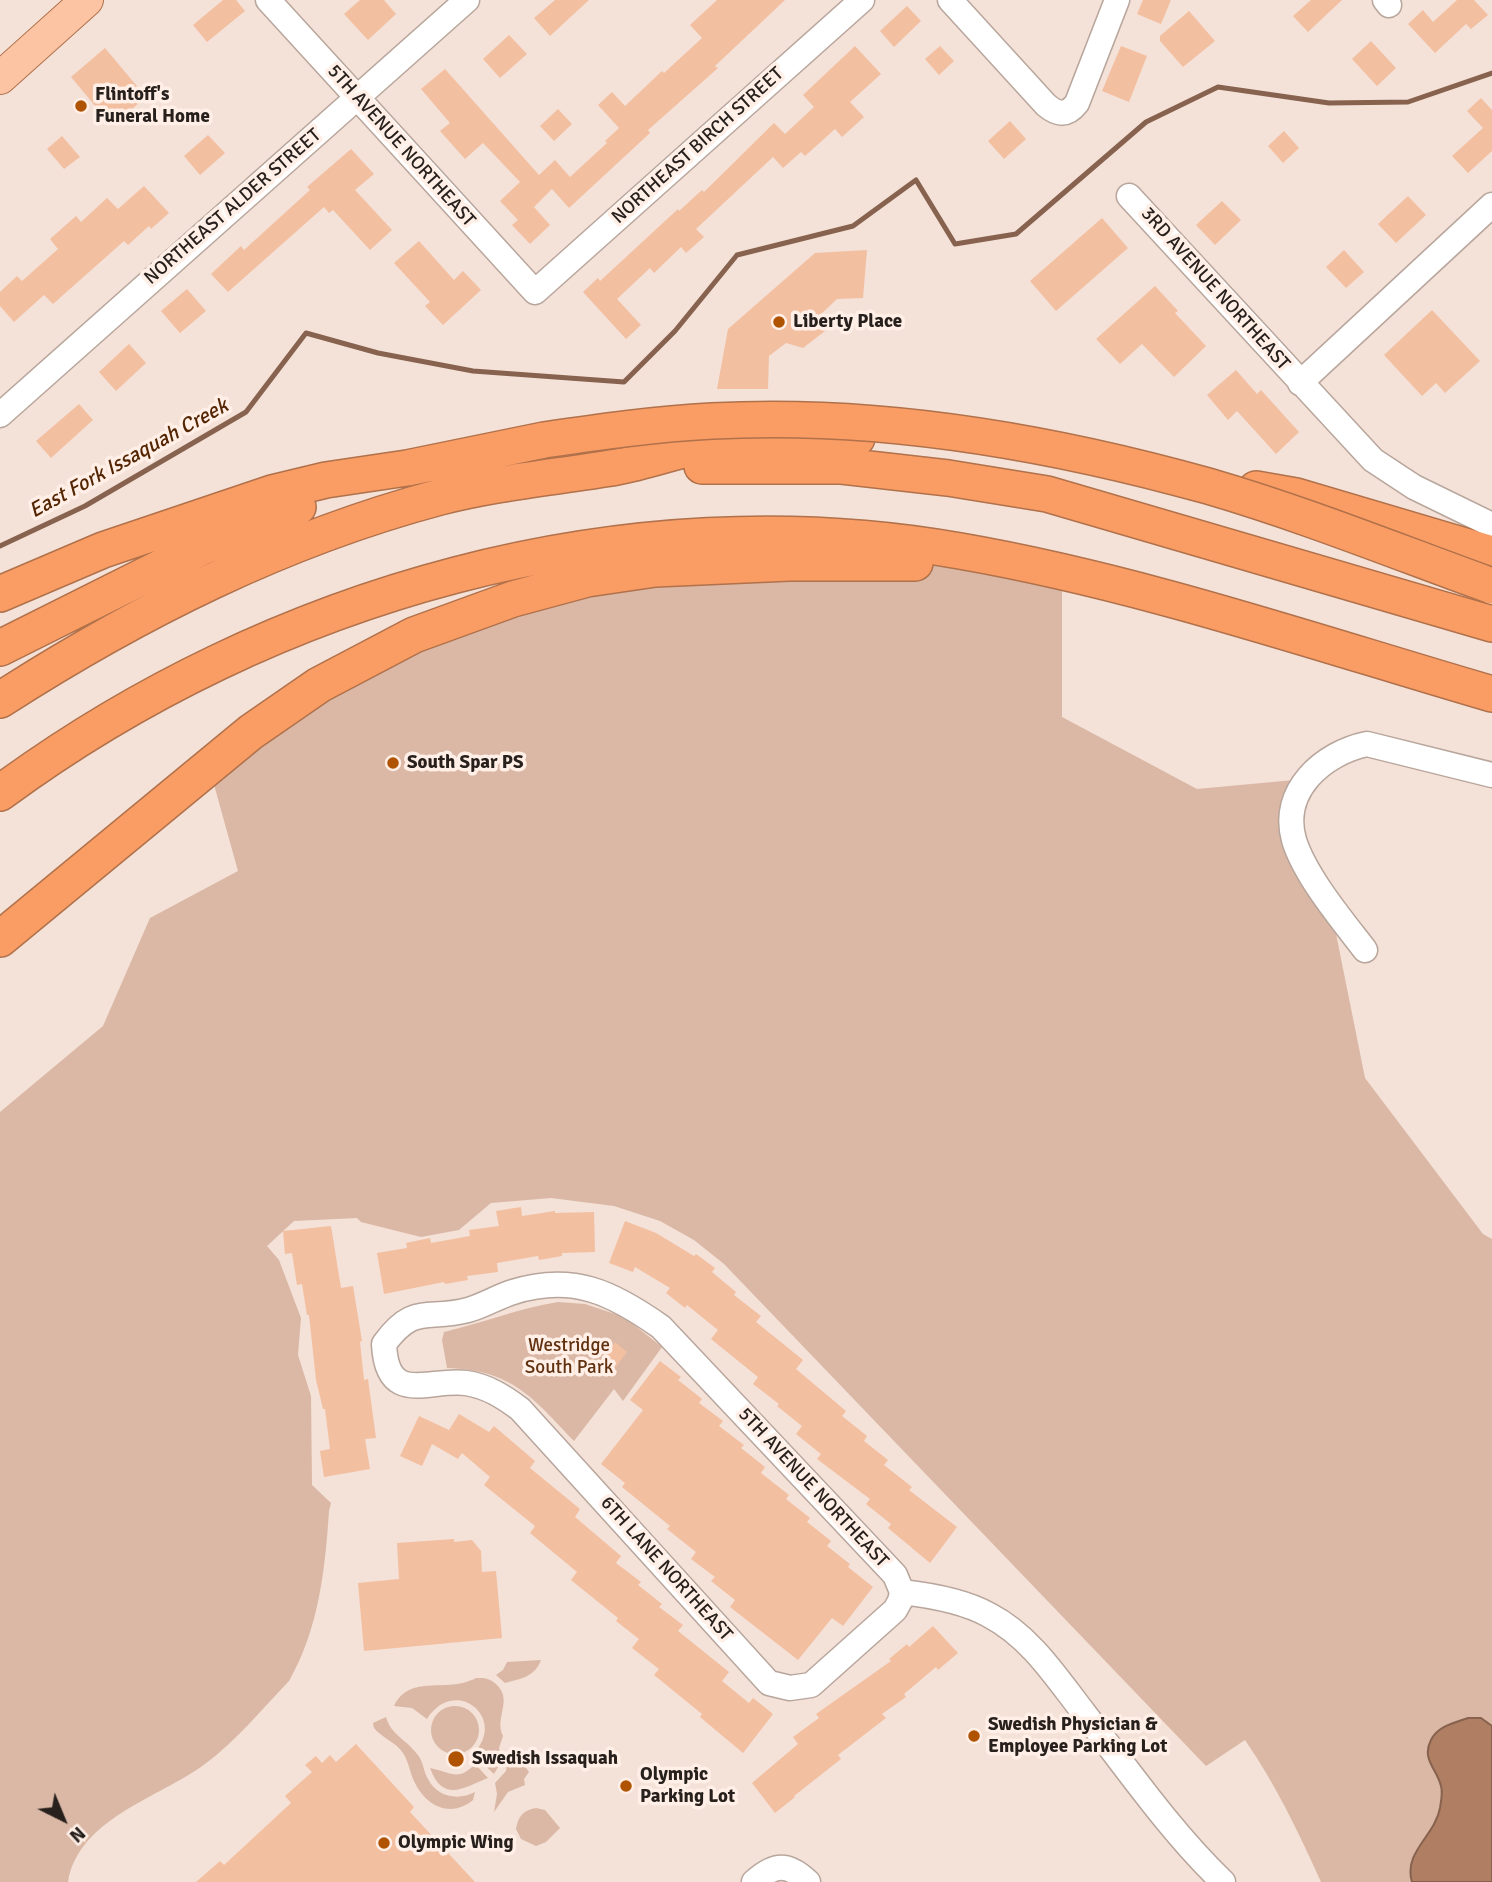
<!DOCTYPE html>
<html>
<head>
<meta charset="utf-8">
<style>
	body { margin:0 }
	#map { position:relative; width:1492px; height:1882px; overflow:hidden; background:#f4e1d7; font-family:Signika,sans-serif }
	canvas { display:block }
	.north { position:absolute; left:28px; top:1784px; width:70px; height:70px; -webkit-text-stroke:5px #ffefe7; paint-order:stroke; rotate:137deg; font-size:19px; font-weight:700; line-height:28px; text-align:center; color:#27201c }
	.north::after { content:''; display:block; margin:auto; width:24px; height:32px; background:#27201c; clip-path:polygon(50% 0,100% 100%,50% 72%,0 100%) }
</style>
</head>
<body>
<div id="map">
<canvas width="1492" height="1882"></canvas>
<div class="north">N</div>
</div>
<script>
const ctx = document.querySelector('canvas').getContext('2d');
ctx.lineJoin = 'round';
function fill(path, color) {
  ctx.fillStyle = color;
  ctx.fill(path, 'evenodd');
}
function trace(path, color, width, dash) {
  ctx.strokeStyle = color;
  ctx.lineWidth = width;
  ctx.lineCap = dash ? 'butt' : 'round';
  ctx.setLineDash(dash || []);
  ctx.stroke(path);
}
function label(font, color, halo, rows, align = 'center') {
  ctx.font = font + ' Signika,sans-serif';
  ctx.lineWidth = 7;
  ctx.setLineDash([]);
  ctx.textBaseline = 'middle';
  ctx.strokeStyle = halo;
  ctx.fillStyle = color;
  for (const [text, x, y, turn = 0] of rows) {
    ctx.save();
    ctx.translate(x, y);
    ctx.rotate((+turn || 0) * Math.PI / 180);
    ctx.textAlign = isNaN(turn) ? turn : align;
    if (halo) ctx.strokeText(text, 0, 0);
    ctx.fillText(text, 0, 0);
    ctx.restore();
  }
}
const green = new Path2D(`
	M918 563 1062 570V717L1197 789 1305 779 1292 823 1330 904 1365 1078 1483 1234 1492 1239V1882H1321C1299 1833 1276 1785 1245 1740L1206 1766 724 1264 694 1240 660 1221 614 1206 551 1198 491 1203 459 1230 421 1237 361 1222 357 1218 294 1221 267 1246 279 1260 301 1318 298 1355 311 1396 312 1485 331 1503 329 1511C325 1570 319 1628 289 1681 263 1708 235 1742 205 1764 159 1798 79 1818 68 1882H0V1112L103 1026 150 918 238 871 213 781 281 728 387 663 587 590Z
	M558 1302 585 1304 624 1317 662 1347 623 1401 614 1389 574 1441C532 1397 512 1370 447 1368L442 1340 444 1332C483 1323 519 1308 558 1302Z
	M541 1660C535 1677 520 1679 505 1683L496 1675 503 1670 507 1662Z
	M476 1678C485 1678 490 1678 497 1685 513 1701 494 1718 503 1736L499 1748 502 1760 494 1774 479 1760 471 1756C511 1720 455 1674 427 1719L412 1708 394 1706C410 1673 446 1694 476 1678Z
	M431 1730a24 24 0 1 1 48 0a24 24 0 1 1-48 0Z
	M386 1717C391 1735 407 1740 417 1754 424 1762 423 1771 428 1779 437 1797 458 1801 475 1792L473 1800C451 1818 427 1807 415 1783 410 1774 409 1762 403 1753 396 1742 382 1738 374 1728L373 1723Z
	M509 1754 513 1759 521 1761 529 1772 524 1779 525 1785 508 1792 494 1812 497 1794 495 1783 506 1771Z
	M475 1764 488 1778C463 1788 443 1803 430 1768 451 1772 458 1782 475 1764Z
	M536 1808 545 1810 560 1828 546 1842 536 1846 521 1839 516 1829C518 1817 523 1810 536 1808Z`);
const water = new Path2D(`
	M1468 1718H1481L1492 1726V1882H1412C1403 1852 1435 1836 1440 1808 1441 1801 1443 1793 1441 1786 1437 1769 1421 1759 1431 1740 1438 1726 1454 1723 1468 1718Z`);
const stream = new Path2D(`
	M0 546 85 506 246 412 306 333 378 353 473 371 624 382 675 331 737 255 853 226 916 180 955 244 1016 234 1146 122 1218 87 1329 103 1408 102 1492 73`);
const building = new Path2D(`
	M223 0H236L245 11 207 42 193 25Z
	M360 0H384L396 14 368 40 344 14Z
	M555 0H589L550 36 534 18Z
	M717 0H785L715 66 718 68 648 130 650 133 569 208 552 189 534 207 550 225 530 244 512 225 518 220 500 201 520 182 483 143 465 159 440 131 450 123 421 89 445 69 539 175 555 160 570 177 607 143 605 141 619 128 598 105 612 92 625 106 662 71 664 73 702 38 690 25Z
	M1143 0H1171L1161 24 1137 14Z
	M1311 0H1342L1308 32 1293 16Z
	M1457 0H1474L1488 15 1471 29 1466 24 1435 53 1408 24 1423 10 1433 22Z
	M907 6 921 21 894 47 880 31Z
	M1189 11 1215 41 1183 67 1160 41V36Z
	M509 35 527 54 500 78 483 59Z
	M1371 41 1396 68 1377 86 1352 59Z
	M855 46 881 74 850 102 864 117 842 137 835 129 805 156 801 152 783 168 773 157 696 229 704 237 686 253 681 247 654 273 650 268 617 299 641 325 626 339 583 292 598 278 600 281 678 209 679 211 702 190 704 192 774 123 785 134 814 107 803 95Z
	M940 46 954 61 939 75 925 59Z
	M1121 46 1147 56 1129 102 1102 91Z
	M105 48 146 97 112 126 71 77Z
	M1481 98 1492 110V151L1468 173 1452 156 1483 128 1467 111Z
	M558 109 572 124 554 141 540 126Z
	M1010 121 1026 139 1004 159 988 141Z
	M1284 131 1299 148 1283 163 1268 146Z
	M208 135 225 153 200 175 184 156Z
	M62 136 80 157 64 169 47 149Z
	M351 149 374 174 355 190 392 230 370 250 333 210 329 213 324 207 228 292 211 274 241 246 244 250 310 190 307 187Z
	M144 186 169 213 151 229 149 226 128 245 124 241 53 304 44 295 14 322 0 306V292L17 276 22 281 58 249 50 239 76 216 81 222 107 198 118 209Z
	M1408 196 1426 215 1396 243 1378 224Z
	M1222 201 1241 220 1215 245 1196 225Z
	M1102 218 1128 248 1056 311 1030 281Z
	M419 241 454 280 463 271 481 290 443 325 425 306 430 302 394 263Z
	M867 250 863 298 837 299 820 315 825 331 803 348 786 343 769 356 768 389H717L728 329 815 253Z
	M1344 250 1364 272 1346 288 1326 267Z
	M1155 286 1178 311 1175 313 1206 346 1174 377 1142 344 1120 364 1096 339Z
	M187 289 206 311 180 333 161 311Z
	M1432 310 1480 361 1445 393 1436 383 1422 396 1384 355Z
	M129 344 146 363 116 391 99 372Z
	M1236 370 1257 394 1261 390 1299 432 1276 454 1237 411 1228 420 1207 395Z
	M79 404 93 420 51 458 36 441Z
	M521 1207 522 1216 555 1211V1213L594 1212 595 1252 562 1253V1256L539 1260 538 1256 497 1263 498 1272 467 1276 468 1280 445 1284 444 1282 384 1294 377 1253 407 1248 406 1243 430 1238 431 1243 470 1236 469 1230 499 1226 496 1211Z
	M625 1221 656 1233 694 1256 696 1254 715 1268 712 1272 736 1292 734 1295 761 1316 756 1322 803 1360 796 1369 846 1411 842 1416 867 1436 864 1441 888 1460 884 1465 912 1487 909 1490 957 1527 930 1563 888 1528 891 1524 866 1504 870 1499 817 1459 821 1454 796 1434 802 1426 777 1406 779 1404 753 1384 758 1377 711 1339 718 1330 687 1305 685 1308 666 1293 670 1288 635 1267 633 1272 609 1263Z
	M331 1226 341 1288 353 1286 362 1341 360 1342 364 1380 368 1379 376 1438 365 1439 370 1469 324 1477 320 1451 330 1449 325 1409H323L316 1380 309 1315H307L302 1284 297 1285 292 1253 285 1254 283 1231Z
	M615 1342 627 1352 616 1367 603 1357Z
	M660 1361 681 1377 678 1380 702 1399 699 1403 723 1421 719 1426 744 1445 741 1448 765 1467 761 1473 789 1495 786 1499 810 1518 807 1522 831 1541 827 1546 850 1564 848 1567 873 1587 843 1626 832 1618 798 1660 730 1607 735 1600 711 1581 715 1577 691 1559 696 1552 667 1529 670 1526 622 1487 625 1483 601 1464 643 1410 630 1400Z
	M459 1414 489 1432 494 1426 535 1461 530 1468 580 1509 575 1517 621 1556 616 1563 641 1582 638 1585 662 1604 659 1607 683 1625 678 1631 729 1672 722 1681 749 1703 753 1698 773 1714 743 1753 700 1717 702 1714 654 1675 659 1669 632 1648 639 1639 616 1621 618 1618 571 1580 577 1572 530 1533 535 1526 484 1485 490 1477 462 1453 458 1459 432 1444 422 1466 400 1456 419 1416 449 1430Z
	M454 1539V1542L472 1540 481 1551 482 1572 496 1571 502 1638 364 1651 358 1583 399 1579 397 1543Z
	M933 1626 958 1653 938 1670 936 1667 904 1694 906 1697 882 1714 886 1718 838 1755 841 1759 794 1796 795 1797 775 1813 752 1783 798 1744 793 1737 819 1718 816 1714 891 1661 889 1659 907 1644 909 1647Z
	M356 1744 414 1807 410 1812 475 1882H196L220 1861 224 1865 291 1803 285 1796 312 1772 305 1765 316 1756 322 1763 330 1755 336 1762Z`);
const minor = new Path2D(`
	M268 0 535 292 862 0
	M950 0 1046 105C1058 115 1067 116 1077 103L1117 0
	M1385 0 1389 5
	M1129 196 1373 460 1414 487 1492 525
	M1300 383 1492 205
	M0 415 467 0
	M1365 950C1342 920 1305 876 1294 840 1280 791 1323 753 1367 744L1492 775
	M902 1592 900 1601 895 1610 811 1685 790 1688 769 1683 520 1409C504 1397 487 1386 466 1383 429 1378 387 1407 384 1344 414 1303 426 1321 468 1310 483 1306 497 1297 513 1292 573 1273 613 1293 661 1327L895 1575 902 1592C928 1595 966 1602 989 1615 1031 1637 1056 1677 1084 1713 1128 1770 1171 1832 1223 1882
	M754 1882C775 1863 788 1863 808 1882`);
const major = new Path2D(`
	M0 78 87 0`);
const highway = new Path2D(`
	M702 466H842L948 478 1047 494 1492 624
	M1256 489 1296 496 1492 554
	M0 594 103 550 272 493 326 480 407 468 544 440
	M0 648 202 547 298 507
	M0 700C137 612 282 539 440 497 498 482 558 477 617 467 650 461 682 448 715 443 730 441 747 442 762 441 794 439 825 437 857 438
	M0 793C271 593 626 492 960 551 1139 582 1317 643 1492 694
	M0 939 251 732 319 685 414 635 513 599 587 579 655 569 789 563H915`);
const highwayBridge = new Path2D(`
	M544 440C599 432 655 424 712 421 879 412 1047 441 1208 486 1304 514 1398 552 1492 586`);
const markers = [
	[81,106,7,"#b05300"],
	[779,322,7,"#b05300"],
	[393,763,7,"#b05300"],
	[974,1736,7,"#b05300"],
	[456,1759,9,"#b05300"],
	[626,1786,7,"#b05300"],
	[384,1843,7,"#b05300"]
];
const poiNames = [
	["Flintoff's",95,95],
	["Funeral Home",95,117],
	["Liberty Place",793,322],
	["South Spar PS",407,763],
	["Swedish Physician &",988,1725],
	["Employee Parking Lot",988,1747],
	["Swedish Issaquah",472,1759],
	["Olympic",640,1775],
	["Parking Lot",640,1797],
	["Olympic Wing",398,1843]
];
const streetNames = [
	["5TH AVENUE NORTHEAST",401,146,48],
	["NORTHEAST BIRCH STREET",698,146,-42],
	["NORTHEAST ALDER STREET",233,207,-41],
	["3RD AVENUE NORTHEAST",1215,289,48],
	["5TH AVENUE NORTHEAST",813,1488,47],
	["6TH LANE NORTHEAST",666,1569,48]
];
const parkNames = [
	["Westridge",569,1346],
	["South Park",569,1368]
];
const waterNames = [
	["East Fork Issaquah Creek",129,459,-29]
];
fill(green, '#dab8a5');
fill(water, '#b07f63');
trace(water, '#87624e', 2);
trace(stream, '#87624e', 5);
fill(building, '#f3bfa1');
trace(minor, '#b8a69c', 27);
trace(major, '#b0714b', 34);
trace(highway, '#b0714b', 38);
trace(minor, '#fff', 24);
trace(major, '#fcc4a3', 32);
trace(highway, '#fa9d65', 35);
trace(highwayBridge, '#b0714b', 38, []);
trace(highwayBridge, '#fa9d65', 35);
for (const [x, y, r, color] of markers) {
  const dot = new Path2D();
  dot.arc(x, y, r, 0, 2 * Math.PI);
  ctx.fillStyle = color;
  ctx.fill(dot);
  trace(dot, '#ffefe7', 2.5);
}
label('bold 19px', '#27201c', '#ffefe7', poiNames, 'left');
label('19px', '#27201c', '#ffefe7', streetNames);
label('19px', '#60300f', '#ffefe7', parkNames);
label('italic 21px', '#542502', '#ffefe7', waterNames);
</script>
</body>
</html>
